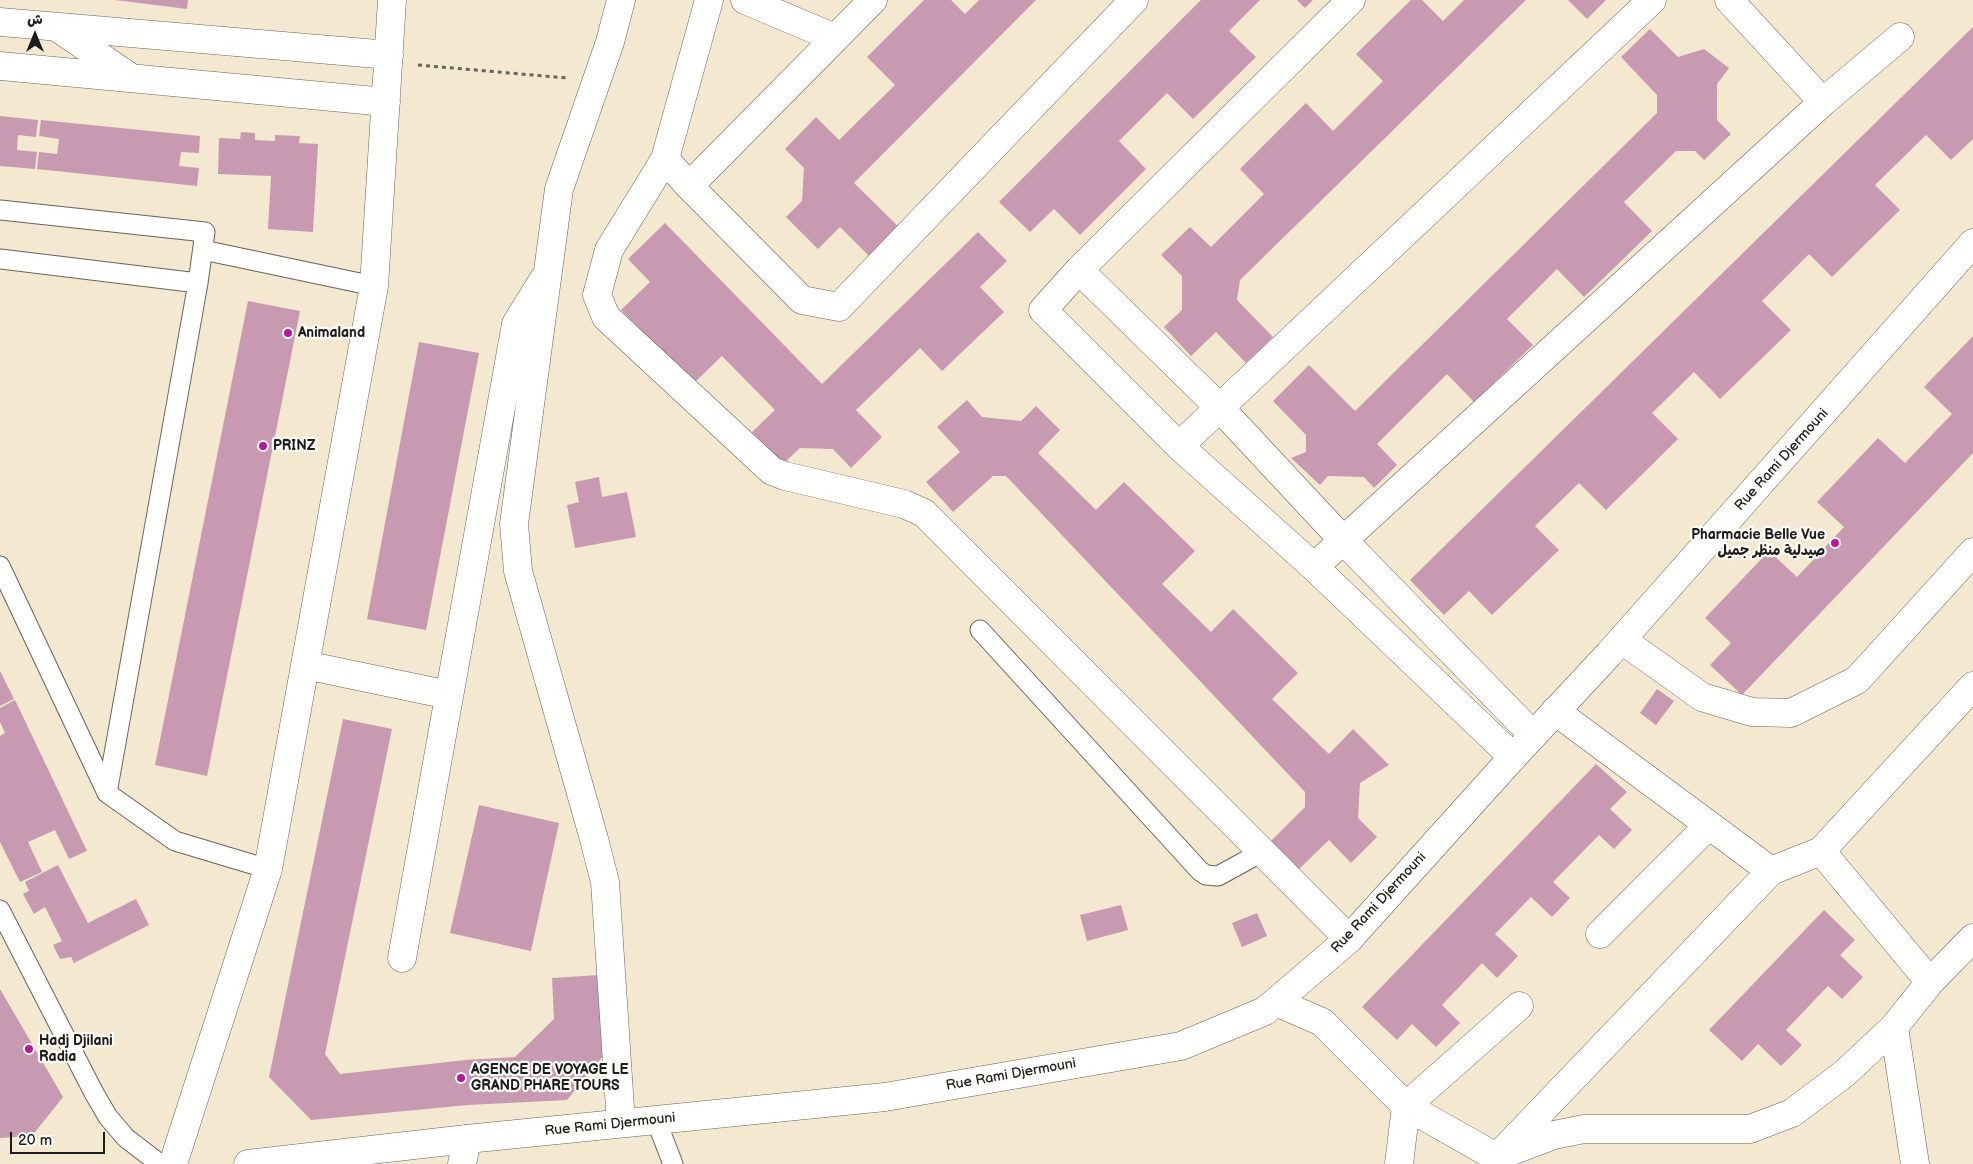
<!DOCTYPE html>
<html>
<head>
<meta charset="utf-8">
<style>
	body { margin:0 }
	#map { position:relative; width:1973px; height:1164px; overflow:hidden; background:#f5e8d1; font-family:"Balsamiq Sans","Playpen Sans Arabic",sans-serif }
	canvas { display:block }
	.north { position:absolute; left:10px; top:10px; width:50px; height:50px; -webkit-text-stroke:4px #fdfcf7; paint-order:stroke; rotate:0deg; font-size:14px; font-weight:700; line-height:20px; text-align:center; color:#1c1c1c }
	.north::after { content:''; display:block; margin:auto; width:18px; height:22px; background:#1c1c1c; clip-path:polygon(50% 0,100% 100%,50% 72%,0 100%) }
	.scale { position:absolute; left:10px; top:1132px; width:95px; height:22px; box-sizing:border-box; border:2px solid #1c1c1c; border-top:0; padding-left:6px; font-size:15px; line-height:18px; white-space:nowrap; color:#1c1c1c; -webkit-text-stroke:4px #fdfcf7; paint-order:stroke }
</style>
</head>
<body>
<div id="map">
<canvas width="1973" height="1164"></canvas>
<div class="north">ش</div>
<div class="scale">20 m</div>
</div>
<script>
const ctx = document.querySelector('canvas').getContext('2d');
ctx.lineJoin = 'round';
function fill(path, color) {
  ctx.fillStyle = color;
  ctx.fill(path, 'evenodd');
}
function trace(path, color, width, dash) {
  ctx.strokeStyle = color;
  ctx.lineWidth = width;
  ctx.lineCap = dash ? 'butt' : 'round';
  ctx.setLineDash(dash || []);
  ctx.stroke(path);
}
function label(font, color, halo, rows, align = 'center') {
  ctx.font = font + ' "Balsamiq Sans","Playpen Sans Arabic",sans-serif';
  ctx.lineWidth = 4.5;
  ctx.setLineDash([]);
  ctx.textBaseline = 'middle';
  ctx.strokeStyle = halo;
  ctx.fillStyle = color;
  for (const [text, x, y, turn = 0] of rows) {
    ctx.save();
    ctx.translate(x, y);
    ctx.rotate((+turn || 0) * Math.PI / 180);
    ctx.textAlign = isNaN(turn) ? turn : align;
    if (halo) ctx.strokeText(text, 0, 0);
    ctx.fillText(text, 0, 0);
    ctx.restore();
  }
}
const building = new Path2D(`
	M115 0H188L187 9Z
	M924 0H951L965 14 979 0H1036L854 183 901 229 871 258 840 227 818 249 786 217 802 201 804 168 785 149 816 117 839 140 895 85 867 57Z
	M1201 0H1260L1229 31 1256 57 1193 119 1167 93 1119 141 1146 169 1080 235 1054 209 1030 232 999 202Z
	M1297 0H1313L1305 8Z
	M1411 0H1422L1443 21 1464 0H1526L1240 280 1237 300 1273 337 1246 363 1216 332 1191 356 1164 327 1182 310V276L1161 255 1190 227 1211 247 1264 194 1240 169 1306 103 1333 131 1383 81 1356 54Z
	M1568 0H1606L1587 19Z
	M1973 27V139L1951 160 1926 135 1875 185 1900 210 1832 277 1809 254 1762 301 1791 330 1720 399 1694 372 1652 413 1678 439 1606 510 1579 483 1535 526 1559 550 1492 615 1469 591 1444 615 1410 580Z
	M1650 29 1678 57 1704 49 1729 68 1717 84V120L1731 134 1704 160 1695 151H1676L1624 202 1652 231 1584 297 1557 269 1507 319 1533 345 1474 402 1447 374 1377 444 1397 465 1374 488 1364 477 1328 476 1320 485 1291 458 1306 452V435L1273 401 1309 365 1355 411 1657 113V95L1621 57Z
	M0 116 38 120 36 137 18 135 17 150 37 152 35 169 0 166Z
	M41 120 200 136 199 153 181 152 179 166 199 168 197 186 37 169 39 152 57 154 59 139 39 136Z
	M241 132 255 133V140L275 141V135L300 136 299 143 318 144 313 232 268 229 271 176 218 174 219 138 240 139Z
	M665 223 822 384 978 232 1007 261 980 287 1004 312 942 371 920 348 856 410 882 437 851 468 833 449 800 448 783 464 752 432 775 410 722 356 694 383 621 310 650 282 628 259Z
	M248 301 300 311 207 776 155 765Z
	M1973 336V453L1742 695 1710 665 1731 643 1705 618 1769 551 1797 577 1844 527 1817 502 1878 438 1905 463 1952 414 1924 387Z
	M419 342 479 353 426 630 367 619Z
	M967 400 982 417 1021 421 1036 406 1060 430 1038 453 1096 510 1124 482 1195 551 1162 584 1211 632 1233 609 1298 673 1272 699 1329 754 1353 729 1389 765 1360 783 1358 818 1377 837 1351 863 1329 840 1296 872 1268 844 1305 807V792L1006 476H993L953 512 926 482 960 452 937 427Z
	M599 477 602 497 627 492 636 537 575 548 567 505 579 502 575 482Z
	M0 671 14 699 0 706Z
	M1657 689 1674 701 1656 725 1640 713Z
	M15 700 87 851 69 859 55 830 28 842 42 872 20 882 0 842V736L5 733 0 722V708Z
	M343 719 392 729 325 1054 340 1074 465 1060 515 1057 554 1019 552 978 599 975 604 1055 567 1100 468 1105 311 1120 269 1077Z
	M1596 764 1627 792 1610 809 1632 830 1614 849 1599 835 1553 882 1570 898 1552 917 1531 897 1495 934 1518 956 1497 978 1482 963 1442 1005 1460 1023 1436 1047 1412 1024 1397 1040 1362 1007Z
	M479 805 559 823 531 951 450 933Z
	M58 865 88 923 136 899 149 925 74 963 71 957 60 959 53 945 62 941 45 907 34 914 23 894 29 891 25 882Z
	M1121 905 1128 930 1087 941 1080 915Z
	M1824 910 1855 940 1840 955 1863 977 1842 999 1828 986 1786 1030 1802 1045 1781 1066 1758 1044 1742 1061 1709 1030Z
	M1257 913 1267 936 1242 947 1232 923Z
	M0 989 63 1097 32 1136 0 1138Z`);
const path = new Path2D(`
	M418 65 567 78`);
const service = new Path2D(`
	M0 210 205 232 198 283 107 793 175 841 268 869
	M203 250 374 286
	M0 259 198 283
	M0 566 107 793
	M980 630 1200 871 1206 875 1218 876 1262 852
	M0 910 94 1093 108 1117 126 1138 160 1164
	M656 1120 673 1164`);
const minor = new Path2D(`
	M709 0 665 159 609 250 597 295 606 317 772 471 785 476 904 504 924 513 1349 939
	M745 0 835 38
	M1351 0 1079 270 1043 310 1179 446 1314 567 1513 757
	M1729 0 1823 102
	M0 22 389 55
	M58 28 130 77
	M0 66 386 102
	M665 159 689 186 802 300 839 307 1134 0
	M689 186 873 0
	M1079 270 1220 408 1343 540 1533 735
	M1179 446 1652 0
	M1314 567 1823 102 1900 37
	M1622 640 1702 697 1752 712 1791 713 1857 680 1973 552
	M305 665 449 695
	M1555 711 1771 871
	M1600 934 1709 825
	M402 958 516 324 543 280
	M1930 982 1973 938
	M1276 1002 1322 1022 1406 1106 1399 1164
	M1519 1006 1406 1106 1496 1157 1554 1135 1584 1129H1750L1792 1113 1845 1073 1894 1027 1930 982 1821 851 1973 686
	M1894 1027 1915 1164
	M621 1123 605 882 594 839 518 571 514 524 559 189 610 42 621 0
	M1503 1151 1771 871 1821 851
	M173 1164 268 869 374 286 392 0
	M462 1164 467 1139`);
const secondary = new Path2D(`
	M248 1164 467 1139 885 1097 1181 1046 1265 1011 1349 939 1513 757 1608 655 1973 243`);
const markers = [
	[288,333,5,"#b5179e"],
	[263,446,5,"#b5179e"],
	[1835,543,5,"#b5179e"],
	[29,1049,5,"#b5179e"],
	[461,1078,5,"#b5179e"]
];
const poiNames = [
	["Animaland",298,333],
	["PRINZ",273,446],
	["Pharmacie Belle Vue",1825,535,"right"],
	["صيدلية منظر جميل",1825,551,"right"],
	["Hadj Djilani",39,1041],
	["Radia",39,1057],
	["AGENCE DE VOYAGE LE",471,1070],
	["GRAND PHARE TOURS",471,1086]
];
const streetNames = [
	["Rue Rami Djermouni",1782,460,-48],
	["Rue Rami Djermouni",1379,903,-47],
	["Rue Rami Djermouni",1011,1075,-10],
	["Rue Rami Djermouni",610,1125,-6]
];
fill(building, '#c79ab1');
trace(service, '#68635b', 21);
trace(minor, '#68635b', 29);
trace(secondary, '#68635b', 29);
trace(path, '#68635b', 3, [4, 4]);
trace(service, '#fff', 19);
trace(minor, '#fff', 28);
trace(secondary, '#fff', 28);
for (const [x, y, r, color] of markers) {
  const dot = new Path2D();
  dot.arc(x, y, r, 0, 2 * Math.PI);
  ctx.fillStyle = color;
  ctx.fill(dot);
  trace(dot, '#fdfcf7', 2);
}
label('bold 14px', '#1c1c1c', '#fdfcf7', poiNames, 'left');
label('14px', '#1c1c1c', '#fdfcf7', streetNames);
</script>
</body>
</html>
